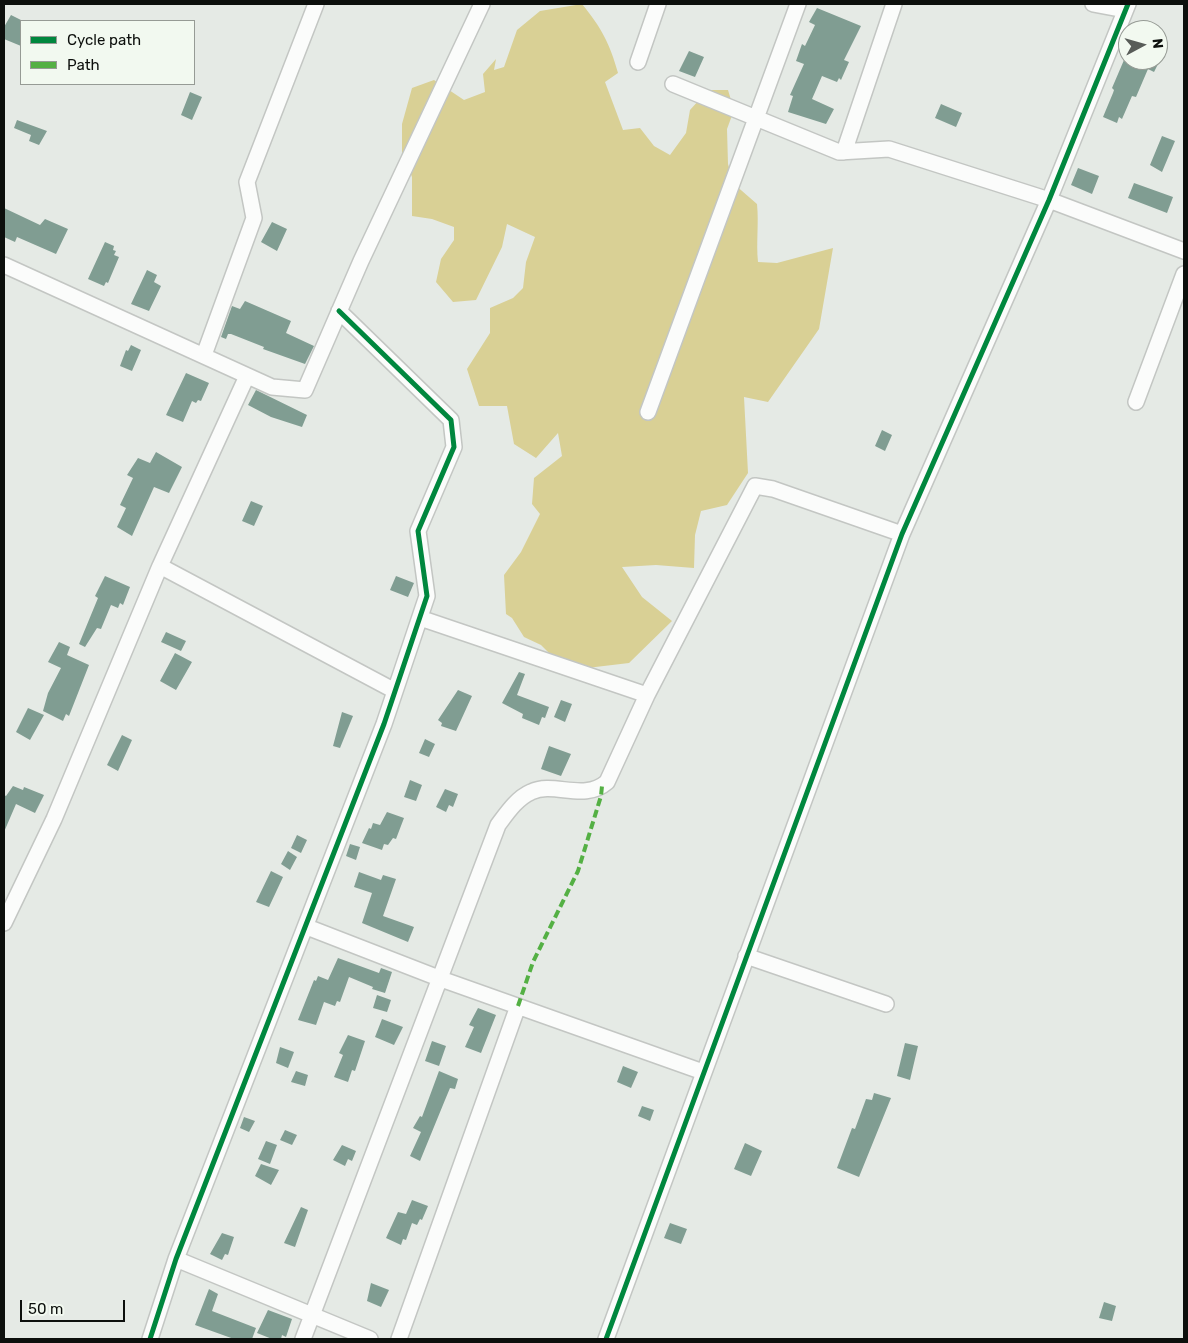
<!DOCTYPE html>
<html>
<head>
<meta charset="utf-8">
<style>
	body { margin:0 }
	#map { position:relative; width:1188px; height:1343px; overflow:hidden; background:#e5eae5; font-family:Rubik,sans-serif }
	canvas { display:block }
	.frame { position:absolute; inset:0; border:5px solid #0c0f0c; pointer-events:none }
	.legend { position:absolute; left:20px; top:20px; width:175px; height:65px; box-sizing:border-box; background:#f2f9f0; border:1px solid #969b95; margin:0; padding:6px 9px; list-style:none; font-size:15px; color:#0c0f0c }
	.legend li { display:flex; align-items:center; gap:10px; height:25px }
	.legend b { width:25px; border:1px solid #969b95 }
	.north { position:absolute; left:1118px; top:20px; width:50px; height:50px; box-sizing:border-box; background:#f2f9f0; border:1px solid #969b95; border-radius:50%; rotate:84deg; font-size:14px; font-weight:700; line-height:20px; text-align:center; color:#0c0f0c }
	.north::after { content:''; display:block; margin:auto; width:18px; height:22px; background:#585c58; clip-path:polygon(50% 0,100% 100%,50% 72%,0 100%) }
	.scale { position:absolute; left:20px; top:1300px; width:105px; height:22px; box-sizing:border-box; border:2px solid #0c0f0c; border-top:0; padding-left:6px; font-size:15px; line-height:18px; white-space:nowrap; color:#0c0f0c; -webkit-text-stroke:4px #f2f9f0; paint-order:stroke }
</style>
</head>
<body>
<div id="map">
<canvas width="1188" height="1343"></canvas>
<div class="frame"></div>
<ul class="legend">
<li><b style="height:6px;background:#00873e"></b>Cycle path</li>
<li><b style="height:6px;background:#54b044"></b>Path</li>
</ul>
<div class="north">N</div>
<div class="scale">50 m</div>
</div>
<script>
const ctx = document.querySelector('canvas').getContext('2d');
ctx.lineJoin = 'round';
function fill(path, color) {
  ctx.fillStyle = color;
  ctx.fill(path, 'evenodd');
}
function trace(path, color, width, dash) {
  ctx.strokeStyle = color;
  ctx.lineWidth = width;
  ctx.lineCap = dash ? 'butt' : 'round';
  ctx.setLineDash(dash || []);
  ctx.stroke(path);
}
const forest = new Path2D(`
	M582 4C601 27 610 44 618 73L605 82 623 130 640 128 654 146 670 155 686 133 690 110 708 90H728L734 110 727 129 728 164 734 184 757 204C759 224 756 242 758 262L777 263 833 248 819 329 768 402 744 397 748 473 727 505 701 511 695 535 694 568 656 565 622 567 642 597 672 621 629 663 587 668 558 662 541 645 524 637 512 618 506 614 504 575 521 552 540 514 532 504 534 478 562 456 558 433 536 458 514 444 507 406H479L467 369 490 333V308L513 298 523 288 526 262 535 237 507 224 502 247 476 300 453 302 436 282 441 259 454 240V227L432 219 412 216V177L402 152V124L412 88 434 80 464 100 485 92 483 74 496 59 494 70 504 67 517 30 540 11Z`);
const building = new Path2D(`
	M817 8 861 26 844 60 849 62 841 80 839 78 837 82 822 76 812 99 834 109 826 124 788 112 793 96 790 95 804 64 796 61 802 44 805 46 815 25 809 22Z
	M11 15 21 20V46L4 39V27Z
	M689 51 704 57 695 77 679 71Z
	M1124 60H1160L1154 72 1148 69 1136 97 1132 96 1122 119 1119 117 1117 123 1103 117 1113 93 1114 90 1112 88Z
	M190 92 202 97 192 120 181 115Z
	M941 104 962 113 956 127 935 118Z
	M17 120 47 131 39 145 29 141 31 135 14 128Z
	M1162 136 1175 141 1162 172 1150 165Z
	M1078 168 1099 176 1092 194 1071 185Z
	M1134 183 1173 197 1167 213 1128 198Z
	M4 208 40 225 45 219 68 229 56 254 17 237 15 242 4 237Z
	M272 222 287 229 277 251 261 242Z
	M105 242 114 246 113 250 116 251 114 255 119 257 108 283 106 282 104 286 88 279Z
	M147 270 157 275 154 282 161 286 149 311 131 304Z
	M245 301 291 321 286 333 314 346 305 364 263 349 264 347 231 334H228L226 339 221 337 232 306 240 309Z
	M131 345 141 350 132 371 120 366 126 350 128 351Z
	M186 373 209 383 201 401 198 400 196 403 192 401 183 422 166 415Z
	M256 390 307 415 302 427 271 417 248 405Z
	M882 430 892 435 885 451 875 446Z
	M156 452 182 467 169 493 154 487 132 536 117 527 126 508 120 505 133 478 127 475 138 458 150 463Z
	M251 501 263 506 254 526 242 521Z
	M105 576 130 587 123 605 120 603 118 608 111 605 101 629 97 628 85 647 79 644 98 598 95 596Z
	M396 576 414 583 408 597 390 590Z
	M166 632 186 641 181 651 161 642Z
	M59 642 70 647 67 655 89 665 69 716 66 714 63 721 43 711 48 693 61 668 48 662Z
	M175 653 192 662 176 690 160 681Z
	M519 672 525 674 517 695 549 707 545 718 542 717 539 725 522 718 523 714 502 703Z
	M458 690 472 696 456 731 441 726 442 723 438 720Z
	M561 700 572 704 565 722 554 717Z
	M28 708 44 715 30 740 16 732Z
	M342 712 353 716 340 748 333 746Z
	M122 735 132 740 118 771 107 765Z
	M425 739 435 744 429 757 419 753Z
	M549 746 571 754 561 776 541 769Z
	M410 780 422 785 416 801 404 797Z
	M13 786 23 790 24 787 44 795 35 813 16 804 4 832V795L6 796Z
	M445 789 458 794 453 807 449 805 446 812 436 807Z
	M387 812 404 818 396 839 393 838 388 845 384 844 382 850 362 843 369 828 371 829 373 823 380 825Z
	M297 835 307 840 301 853 291 848Z
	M350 844 360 847 356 860 346 856Z
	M288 851 297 857 290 870 281 864Z
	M271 871 283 877 269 907 256 902Z
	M359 872 381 880 383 875 396 879 383 916 414 927 408 942 362 923 372 893 354 887Z
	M338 958 379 973 381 968 392 972 385 993 372 989 373 987 349 977 340 1002 337 1001 335 1006 324 1002 316 1025 298 1020 314 980 316 981 318 976 328 980Z
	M377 995 391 1000 387 1012 373 1008Z
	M478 1008 496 1015 481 1053 465 1047 474 1027 469 1025Z
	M382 1019 403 1027 394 1045 375 1037Z
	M348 1035 365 1041 355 1071 352 1070 348 1082 334 1077 343 1055 339 1053Z
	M432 1041 446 1046 439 1066 425 1061Z
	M905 1043 918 1046 910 1080 897 1076Z
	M280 1047 294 1052 288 1068 276 1063Z
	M623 1066 638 1072 631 1088 617 1082Z
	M296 1071 308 1075 305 1086 291 1082Z
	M439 1071 458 1079 455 1089 450 1088 445 1100 420 1161 410 1156 421 1132 413 1128 420 1116 422 1117Z
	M874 1093 891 1098 859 1177 837 1168 852 1128 855 1129 866 1099 872 1100Z
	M642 1106 654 1110 650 1121 638 1116Z
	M244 1117 255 1121 249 1132 240 1128Z
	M285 1130 297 1135 292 1145 280 1140Z
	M266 1141 277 1145 270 1164 258 1159Z
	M745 1143 762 1151 751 1176 734 1169Z
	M342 1145 356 1151 352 1161 348 1159 345 1166 333 1160Z
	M261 1164 279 1170 271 1185 255 1176Z
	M412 1200 428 1206 422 1220 420 1219 417 1225 412 1223 406 1240 403 1239 401 1245 386 1238 398 1212 406 1214Z
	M301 1207 308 1210 295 1247 284 1243Z
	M670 1223 687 1229 681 1244 664 1238Z
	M222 1233 234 1237 228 1255 225 1254 222 1260 210 1254Z
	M371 1283 389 1290 381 1307 367 1301Z
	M209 1289 218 1294 212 1311 256 1328 252 1339H234L195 1325Z
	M1104 1302 1116 1306 1112 1321 1099 1318Z
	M268 1310 292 1319 286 1337 282 1335 281 1339H272L257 1333Z`);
const minor = new Path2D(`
	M1093 4 1125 10
	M638 62 658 4
	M673 84 839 152 889 149 1049 200 1184 251
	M844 152 894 4
	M4 265 272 387 305 390 361 261 482 4
	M204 355 254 218 247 182 316 4
	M1136 402 1184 274
	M648 412 798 4
	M160 566 395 691
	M420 618 647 695 755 486 773 489 902 534
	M4 923 54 819 160 566 247 376
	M307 927 441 979 703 1072
	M746 956 886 1004
	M176 1259 370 1339
	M150 1339 176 1259 384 724 427 596 418 531 454 447 451 420 339 311
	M303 1339 498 825C507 813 517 798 531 792 554 781 584 802 607 782L647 695
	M399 1339 518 1006
	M606 1339 902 534 1049 200 1128 4`);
const quiet = new Path2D(`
	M518 1006 533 962 578 871 601 796 602 786`);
const cycleway = new Path2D(`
	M150 1339 176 1259 384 724 427 596 418 531 454 447 451 420 339 311
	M606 1339 902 534 1049 200 1128 4`);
fill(forest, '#d9d095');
fill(building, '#809d92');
trace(minor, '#c3c6c3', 18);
trace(minor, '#fbfcfb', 15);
trace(quiet, '#54b044', 4, [8, 4]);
trace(cycleway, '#00873e', 5);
</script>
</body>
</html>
